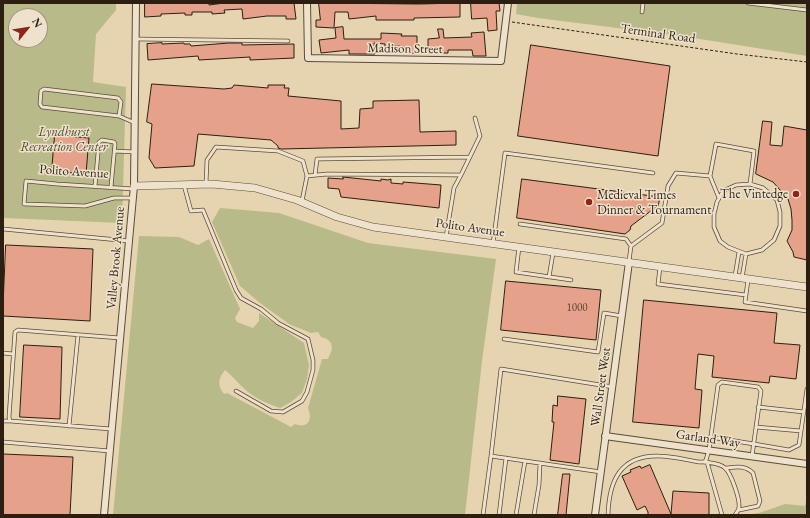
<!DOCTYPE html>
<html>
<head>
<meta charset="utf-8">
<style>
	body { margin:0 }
	#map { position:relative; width:810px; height:518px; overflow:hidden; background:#e6d3b0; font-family:"EB Garamond",serif }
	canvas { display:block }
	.frame { position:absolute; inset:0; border:4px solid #2c1f11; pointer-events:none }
	.north { position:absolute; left:8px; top:8px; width:40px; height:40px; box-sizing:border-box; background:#efe2cc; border:1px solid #a19481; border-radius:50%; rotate:60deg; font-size:11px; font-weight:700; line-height:16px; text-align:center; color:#2c1f11 }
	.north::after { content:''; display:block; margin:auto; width:14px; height:18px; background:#8f2418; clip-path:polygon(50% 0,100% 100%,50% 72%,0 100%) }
</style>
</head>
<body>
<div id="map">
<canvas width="810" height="518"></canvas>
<div class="frame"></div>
<div class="north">N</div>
</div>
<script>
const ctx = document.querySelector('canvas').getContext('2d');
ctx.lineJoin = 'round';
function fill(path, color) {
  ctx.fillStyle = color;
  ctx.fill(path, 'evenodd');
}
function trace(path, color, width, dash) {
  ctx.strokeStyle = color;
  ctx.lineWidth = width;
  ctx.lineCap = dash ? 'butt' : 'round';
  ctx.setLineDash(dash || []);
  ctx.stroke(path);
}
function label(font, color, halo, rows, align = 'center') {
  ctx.font = font + ' "EB Garamond",serif';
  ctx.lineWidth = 3;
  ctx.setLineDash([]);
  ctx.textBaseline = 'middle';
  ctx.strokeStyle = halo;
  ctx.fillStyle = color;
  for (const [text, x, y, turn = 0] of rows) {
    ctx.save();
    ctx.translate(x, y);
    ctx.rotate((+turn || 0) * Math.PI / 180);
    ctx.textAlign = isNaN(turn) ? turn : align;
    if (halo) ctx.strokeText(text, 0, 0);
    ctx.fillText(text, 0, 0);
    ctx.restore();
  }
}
const green = new Path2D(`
	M3 3H116V10L96 34 93 82 126 87 122 223 3 218ZM16 16H40V40H16Z
	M517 3H807V56L681 36 538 18 516 14Z
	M220 208 279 213 368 243 496 259 482 361 465 515H113L139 236 179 237 198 245 209 239 240 309 235 318 237 322 253 328 259 321V313L304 343 309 365 307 379 302 393 291 402 280 408C269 404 258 400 248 392 239 385 234 377 225 370 218 379 217 385 224 394L227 393 291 427 295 424C308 429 313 420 308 408L322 359H328L332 349 331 343 327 339 321 337 318 332 311 333 289 324 260 303 240 286 212 222Z
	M807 497V515H744L759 513 785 504 805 506Z`);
const building = new Path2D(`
	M145 3H209V5L224 3H294L296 19H286V16H267L243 19 242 9 224 10 225 13 212 14V12H192V15H185V13L161 14V16L145 17Z
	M319 3 419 4 460 3V17L414 18V20H376V16L349 19 348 12H335L334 28 316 27V20H320Z
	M471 3H499L500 11H496L497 30 488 31 487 18 472 19Z
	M343 27 344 39H381V33L402 34 401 36H417V53H405V47L390 45V48L385 47V44L374 43 375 54H349V50L321 53 319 40 336 38 335 28Z
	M438 29H443L444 38 472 37 471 33 484 32 486 56H473L472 50H448V53H428V39L439 38Z
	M162 43V44L184 43V44H190L191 46 229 43H242V45L294 44V58L250 60V57L199 60 198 56 148 60 147 44Z
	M531 45 670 66 658 156 518 136Z
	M152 84 224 89 232 88 234 85 268 88V85H285L284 88H289L288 96 341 101V129L359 128 360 109 373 108V101L419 100 420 132 456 131V145L281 149 278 148V146L271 140 198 134 194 166 155 168 149 158 152 124 147 122Z
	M763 121 772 122 770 145 782 146 784 126 807 130V260L794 257 793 252 787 241 792 230V220L791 209 788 199 773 182 756 174Z
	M55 135 89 138 86 174 52 171Z
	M343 177 381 181V179L388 180 391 179V183L403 184V182L441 185 439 208 341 197 339 189 328 188V178L343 179Z
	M522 179 660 197 658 207H656L631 226 630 230 625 234 517 218Z
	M6 245 93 249 90 321 3 316Z
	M506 281 601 290 596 340 501 330Z
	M644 300 777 313 774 343 800 345 796 379 770 376 769 383 712 377 714 356 698 354 695 389 702 390 699 428 633 422Z
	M24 345 62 347 60 419 20 417Z
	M558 396 586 399 579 464 550 460 554 422H552L553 405 557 406Z
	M3 454 73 457 70 515H3Z
	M650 465 671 514 673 491 709 493V514L707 515H648V512L645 506 637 510 622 476 631 472 630 470 640 466 641 468Z
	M563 474H570L566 515H558Z`);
const path = new Path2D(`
	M512 22 737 54 807 62`);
const service = new Path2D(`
	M748 3 807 10
	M642 12 643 3
	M136 39 288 41
	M119 116 121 102 118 98 44 89 41 91 40 104 42 107 119 116 135 123
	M115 151 135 152
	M315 175 317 159 470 157
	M710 176 719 198
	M206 184 207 160 216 147 278 151 303 161 307 176
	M750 184 763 188 777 200 780 212V226L774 240 762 250 746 254 728 247 720 241 714 227V214L717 202 723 191 736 185Z
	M184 185 191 211 203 210 236 290 241 298 261 309 278 323 308 339 313 360V370L307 392 302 401 283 412 271 411 236 391
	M95 186 99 142 102 140 114 142 115 144 111 187
	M133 198H114L85 206 24 204 26 181 57 184 134 189
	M302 201 307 176 327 174 461 175 480 136 475 118
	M520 224 626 239 631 246
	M3 229 129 241
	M446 237 454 188 461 175
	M493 244 505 153 653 173
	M519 247 516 272 571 280
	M629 261 631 246 662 223 668 186 676 173 710 176 716 144 754 151 750 184
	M660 267 658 284 746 295
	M735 276 739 252
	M549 277 553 253
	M742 278 746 254
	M748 280 745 302 807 311
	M504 339 598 352 604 313 622 316
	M3 353 13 354
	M758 407 804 412
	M3 421H10
	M69 426 78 335
	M756 427 801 431
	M111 429 10 421 9 417 15 332 18 330 120 338
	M710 437 754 444 789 450 799 445 807 389
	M3 442 110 451
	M704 462C710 463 720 463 725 468 731 473 740 499 739 507 739 510 737 512 735 515
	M707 462 722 515
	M726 468C736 467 745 465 753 473L760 501 758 506 739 510
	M601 472 491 456 501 369 613 387
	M483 515 491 456
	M499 515 506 458
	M516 515 525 461
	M534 515 539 485 540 463
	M608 515C609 481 620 455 659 456 672 456 686 460 699 462H704L706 460 709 450 718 385 722 382 758 387 761 391 752 456`);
const minor = new Path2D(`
	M307 3 308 58 501 61 508 3
	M605 436 807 464
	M104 515 134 186 136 3
	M595 515 629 262`);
const tertiary = new Path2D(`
	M134 186 212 184 255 188 297 200 337 217 373 227 807 287`);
const markers = [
	[796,194,4,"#8f2418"],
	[589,202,4,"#8f2418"]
];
const numberNames = [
	["1000",577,308]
];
const streetNames = [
	["Terminal Road",658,34,8],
	["Madison Street",405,49,1],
	["Polito Avenue",74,172,4],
	["Polito Avenue",470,228,8],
	["Valley Brook Avenue",116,258,-85],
	["Wall Street West",601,387,-82],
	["Garland Way",708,439,8]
];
const parkNames = [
	["Lyndhurst",64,132],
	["Recreation Center",64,147]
];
const poiNames = [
	["The Vintedge",788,194],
	["Medieval Times",597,195,"left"],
	["Dinner & Tournament",597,210,"left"]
];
fill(green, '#b8bb89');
fill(building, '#e6a18a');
trace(building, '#2c1f11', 1);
trace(service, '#5a4c39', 4.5);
trace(minor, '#5a4c39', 8);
trace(tertiary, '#5a4c39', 8);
trace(path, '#2c1f11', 1, [3, 2]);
trace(service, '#efe2cc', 3);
trace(minor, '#efe2cc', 6);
trace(tertiary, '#efe2cc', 7);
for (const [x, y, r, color] of markers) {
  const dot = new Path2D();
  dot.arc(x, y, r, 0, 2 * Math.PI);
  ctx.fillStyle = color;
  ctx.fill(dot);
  trace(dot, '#efe2cc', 1.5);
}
label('11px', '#5a402f', null, numberNames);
label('13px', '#2c1f11', '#efe2cc', streetNames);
label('italic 13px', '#4f462f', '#efe2cc', parkNames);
label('13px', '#2c1f11', '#efe2cc', poiNames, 'right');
</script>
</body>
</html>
